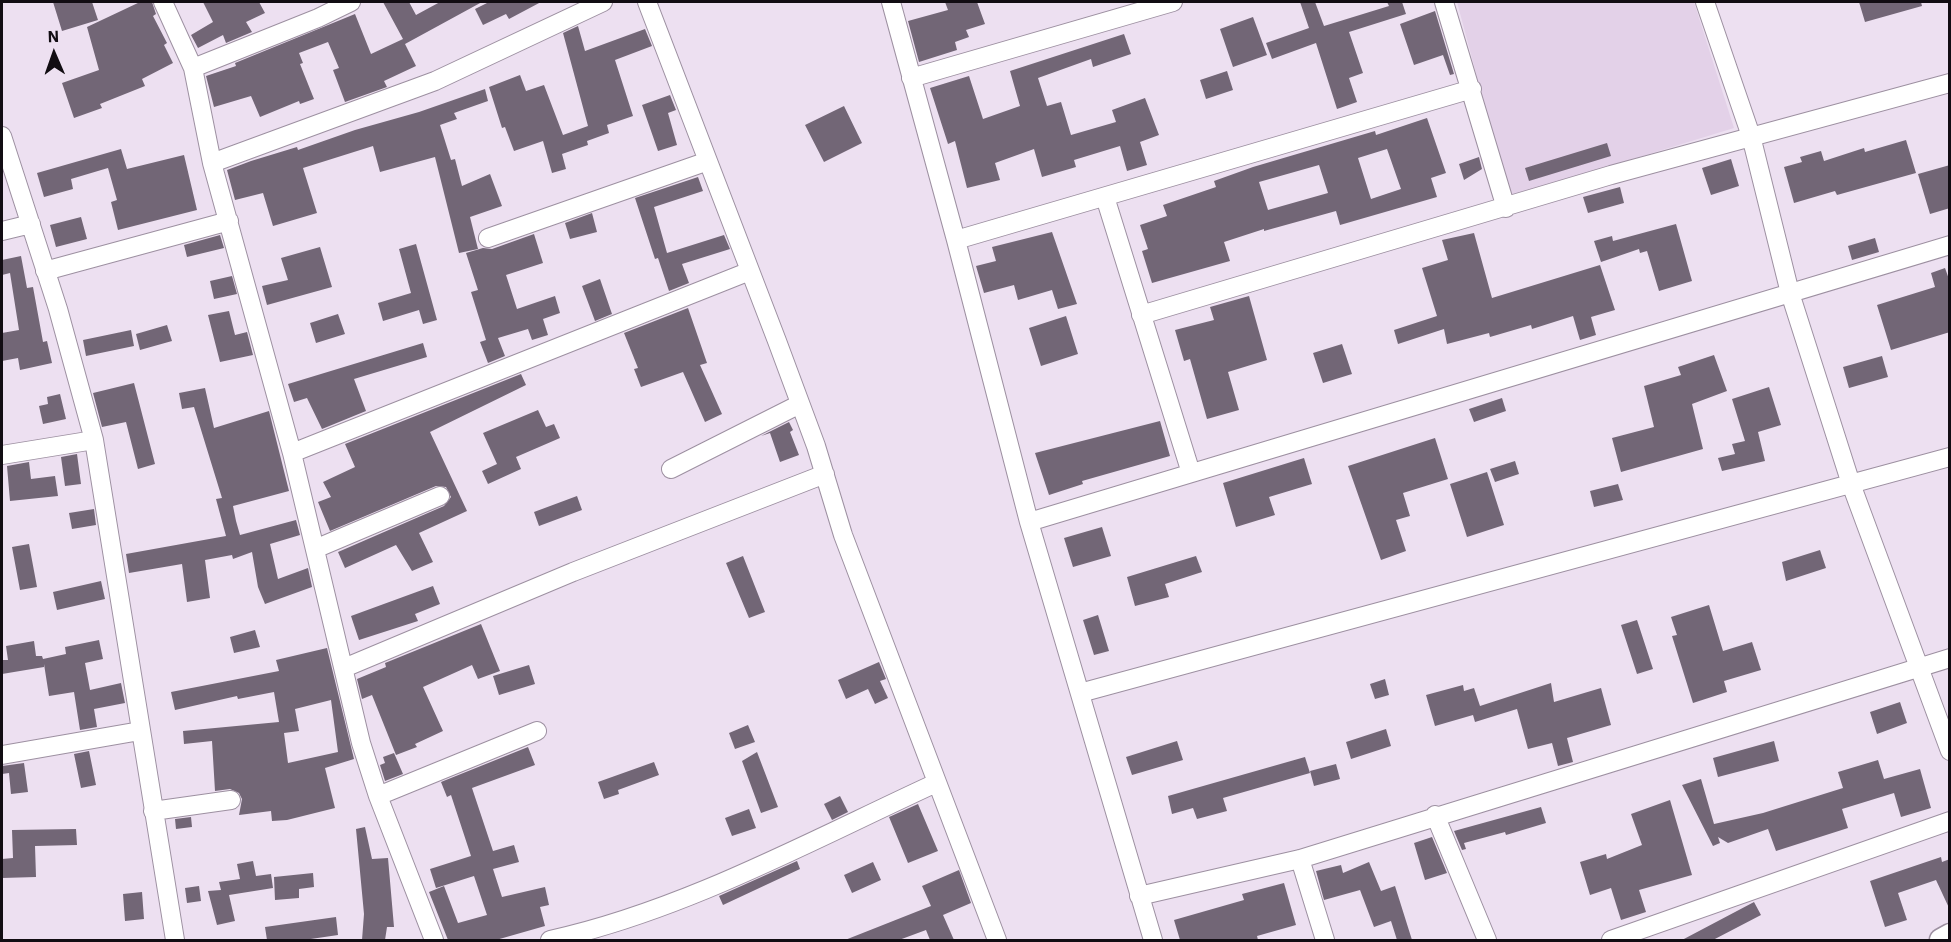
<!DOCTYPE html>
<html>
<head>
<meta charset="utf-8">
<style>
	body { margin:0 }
	#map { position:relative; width:1951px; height:942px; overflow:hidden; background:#ede0f1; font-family:"IBM Plex Sans",sans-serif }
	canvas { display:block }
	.frame { position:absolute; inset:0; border:3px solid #120d13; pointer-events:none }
	.north { position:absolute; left:24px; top:24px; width:60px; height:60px; -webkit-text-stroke:4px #ede0f1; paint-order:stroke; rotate:358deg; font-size:16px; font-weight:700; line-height:24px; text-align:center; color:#120d13 }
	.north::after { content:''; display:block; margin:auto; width:21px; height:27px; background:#120d13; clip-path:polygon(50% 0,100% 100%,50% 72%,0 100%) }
</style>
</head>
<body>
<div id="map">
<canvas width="1951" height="942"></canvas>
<div class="frame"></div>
<div class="north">N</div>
</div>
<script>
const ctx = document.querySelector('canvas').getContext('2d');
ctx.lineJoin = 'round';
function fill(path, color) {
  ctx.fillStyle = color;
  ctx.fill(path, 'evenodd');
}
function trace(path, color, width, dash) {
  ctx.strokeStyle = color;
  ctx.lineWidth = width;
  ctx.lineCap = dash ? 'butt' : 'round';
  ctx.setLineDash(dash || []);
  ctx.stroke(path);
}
const built = new Path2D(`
	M1457 2H1694L1734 128 1509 197Z`);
const building = new Path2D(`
	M53 2H92L98 20 62 31Z
	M140 2H152L156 14 153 16 167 43 164 45 173 63 142 79 145 86 100 104 102 108 74 118 62 83 99 70 87 27Z
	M203 2H259L265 13 246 22 252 32 226 43 223 35 198 48 191 35 213 22Z
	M383 2H409L416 15 440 2H482L405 44 404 42 416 66 384 81 387 87 345 102 333 70 339 68 328 42 299 53 303 63 300 64 314 99 300 104 299 101 260 117 251 96 214 107 206 76 236 66 235 63 355 14 371 54 403 39Z
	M489 2H541L509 19 506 14 483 25 475 9Z
	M945 2H977L985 24 966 30 969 37 955 42 957 50 919 62 908 21 948 10Z
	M1300 2H1315L1324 26 1389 6 1387 2H1402L1406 14 1349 32 1363 73 1349 78 1357 102 1337 109 1316 43 1272 59 1266 43 1309 28Z
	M1859 2H1921L1922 6 1865 22Z
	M1435 11 1454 74 1450 75 1443 55 1414 65 1400 24Z
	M1253 17 1267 55 1233 67 1220 29Z
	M578 26 585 51 645 29 652 46 615 60 633 116 607 125 609 133 587 141 588 145 562 154 566 169 552 173 543 141 514 151 505 127 502 128 489 87 520 75 526 91 544 85 563 135 588 126 563 33Z
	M1124 34 1131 54 1093 67 1091 59 1038 78 1047 106 1061 102 1071 135 1116 122 1112 110 1145 98 1159 135 1140 142 1147 165 1127 171 1120 146 1074 160 1076 167 1042 177 1034 149 995 163 1000 180 967 188 955 141 948 144 930 88 969 76 983 119 1020 106 1010 71Z
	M1227 71 1233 90 1206 99 1200 80Z
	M485 89 488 101 454 113 457 119 440 125 451 160 455 159 462 186 490 174 502 206 470 217 478 249 459 253 435 157 380 172 373 146 303 168 317 213 273 226 263 193 235 200 227 170 251 161 297 147 298 150 355 130 419 112Z
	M670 95 676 110 668 113 677 145 658 151 642 105Z
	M844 106 862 143 824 162 805 125Z
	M1427 118 1446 173 1431 178 1437 197 1340 225 1336 211 1264 231V229L1224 242 1230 261 1152 283 1142 251 1148 249 1140 225 1167 216 1163 205 1216 187 1214 181 1253 167 1375 131 1376 135ZM1387 149 1401 189 1371 199 1358 158ZM1319 165 1328 193 1268 210 1259 182Z
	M1906 140 1916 173 1837 195 1835 191 1794 203 1784 167 1802 162 1800 157 1821 151 1824 161 1864 148 1865 152Z
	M1607 143 1611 156 1529 181 1525 168Z
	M121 149 127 169 184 155 197 210 118 230 111 202 117 200 108 168 71 179 73 189 44 197 37 173Z
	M1479 157 1482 169 1464 180 1459 164Z
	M1731 159 1739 186 1711 195 1702 168Z
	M1950 165V208L1930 214 1918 174Z
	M698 177 703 191 654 207 667 253 724 235 730 249 682 264 689 283 669 291 658 258 655 259 635 198Z
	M1620 187 1624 203 1588 213 1583 197Z
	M592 213 597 232 570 239 565 223Z
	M81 217 87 239 56 247 50 225Z
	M1676 224 1692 281 1659 291 1647 251 1640 253 1639 249 1601 262 1594 241 1612 236 1613 241Z
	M1052 232 1077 304 1058 309 1052 290 1018 300 1014 285 984 293 976 266 996 261 992 247Z
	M1474 233 1492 298 1600 265 1615 310 1591 317 1596 335 1580 340 1573 316 1532 329 1531 325 1490 337 1489 333 1447 344 1444 329 1398 344 1394 330 1437 316 1422 268 1448 260 1442 240Z
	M534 234 543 263 506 275 517 309 555 296 560 313 543 319 548 335 532 340 528 329 498 338 505 356 488 363 480 342 486 340 471 292 478 290 466 253 483 248 492 249Z
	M220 235 224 248 187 257 184 245Z
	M1875 238 1879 252 1852 260 1848 246Z
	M416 244 437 320 423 324 419 310 383 321 378 303 411 293 399 249Z
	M320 247 332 287 267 305 262 286 288 280 281 258Z
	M21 256 27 288 33 287 43 342 47 341 52 363 20 370 18 358 2 361V333L19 330 10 273 2 275V260Z
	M1945 268 1950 282V332L1891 350 1877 305 1935 287 1931 273Z
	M232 276 237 294 214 299 210 281Z
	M600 279 612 314 595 321 582 286Z
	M1249 296 1267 360 1228 372 1239 410 1207 419 1190 359 1184 361 1175 330 1214 320 1210 307Z
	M688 308 707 363 700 365 722 414 705 422 683 372 641 387 634 369 638 368 624 333Z
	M229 311 235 335 247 332 253 355 220 362 208 315Z
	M338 314 345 334 316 343 310 323Z
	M1066 316 1078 354 1041 366 1029 328Z
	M167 325 172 341 140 350 136 334Z
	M131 330 134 346 86 356 83 340Z
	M423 343 427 357 354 379 366 411 322 429 307 398 294 402 288 384Z
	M1342 344 1352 374 1323 383 1313 353Z
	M1714 355 1727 391 1692 404 1703 449 1621 472 1612 438 1654 427 1644 386 1681 375 1678 367Z
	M1882 356 1888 377 1849 388 1843 367Z
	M521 374 526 385 430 432 467 511 419 533 433 562 412 571 396 545 345 568 338 552 444 506 451 497 446 487 436 486 330 531 318 502 331 497 323 482 355 467 345 444Z
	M134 383 155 464 138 469 126 422 102 427 93 393Z
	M1769 387 1781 425 1758 432 1765 461 1722 471 1718 458 1735 454 1732 444 1745 441 1732 399Z
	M205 388 214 428 269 411 289 491 233 506 236 521 240 535 296 520 300 535 270 544 278 579 308 568 312 587 265 604 258 587 252 552 233 559 232 555 205 560 210 598 187 602 182 564 129 573 126 554 226 536 216 499 222 498 194 407 182 409 179 393Z
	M60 394 66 419 43 424 39 406 48 404 47 397Z
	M1502 398 1506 411 1474 422 1469 409Z
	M538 410 546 427 554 424 560 438 516 457 521 469 488 484 482 471 497 464 483 433Z
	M1160 421 1170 456 1082 481 1083 484 1049 495 1035 453Z
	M789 422 793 430 790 432 799 455 780 462 770 433 761 436Z
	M1435 438 1448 479 1403 493 1410 516 1396 520 1406 551 1381 560 1348 466Z
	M77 454 81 484 65 486 61 457Z
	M1304 458 1312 484 1269 497 1275 515 1236 527 1223 483Z
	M1515 461 1519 474 1495 482 1490 469Z
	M29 462 31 479 55 476 58 496 10 501 7 466Z
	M1487 472 1504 525 1467 537 1450 484Z
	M1618 484 1623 500 1594 507 1590 491Z
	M577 496 582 510 539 526 534 512Z
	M94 509 96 525 72 529 69 513Z
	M1102 527 1111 556 1073 567 1064 538Z
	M29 544 37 587 20 590 12 547Z
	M1820 550 1826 568 1786 581 1782 562Z
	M743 556 765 612 749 618 726 563Z
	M1196 556 1202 572 1165 584 1169 597 1135 606 1127 577Z
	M101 581 105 599 57 610 53 592Z
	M433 586 440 604 415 614 418 621 359 640 351 616Z
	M1709 605 1723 651 1752 642 1761 670 1724 681 1727 692 1693 703 1672 636 1677 635 1671 617Z
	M1098 615 1109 651 1094 655 1083 620Z
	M1637 620 1653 669 1637 674 1621 625Z
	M481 624 500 671 478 679 472 665 423 687 443 731 415 744 417 747 396 755 372 695 362 699 357 679 386 667 385 663Z
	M255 630 260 647 234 653 230 637Z
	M99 640 103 659 85 663 90 690 121 683 125 703 94 709 97 727 80 730 74 692 49 696 44 664V667L2 674V660H8L6 646 34 641 36 656H42L43 659 66 654 65 647Z
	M327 648 354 759 325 768 335 808 287 820 272 821 271 811 239 815 242 799 239 793 230 789 215 791 212 741 184 744 183 731 279 722 274 692 238 699 237 696 175 710 171 692 279 671 276 660ZM331 700 338 752 288 763 284 733 299 731 295 709Z
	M879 662 886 679 880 681 888 698 875 704 868 689 846 699 838 680Z
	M529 665 535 684 499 695 493 676Z
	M1385 679 1389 695 1375 699 1370 684Z
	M1551 683 1554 702 1601 688 1611 725 1567 738 1573 762 1558 766 1552 743 1528 749 1517 709 1475 722 1473 715 1435 726 1426 695 1463 685 1464 691 1474 688 1480 706Z
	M1900 702 1907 723 1877 734 1870 712Z
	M748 725 755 742 735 749 729 733Z
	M1386 729 1391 746 1351 759 1346 742Z
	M1177 741 1183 760 1132 775 1126 757Z
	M1774 741 1779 761 1718 777 1713 758Z
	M528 747 535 765 472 788 493 851 514 845 519 862 493 869 502 897 545 887 549 905 540 907 545 926 496 940H448L429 892 444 886 458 923 487 915 474 876 436 888 430 869 471 856 451 795 447 797 441 782Z
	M89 751 96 785 81 788 74 754Z
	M757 752 778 807 761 813 742 761Z
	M394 753 403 774 385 781 380 765 385 763 383 757Z
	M1305 757 1310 773 1223 798 1227 811 1197 819 1193 808 1172 814 1168 796Z
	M1878 760 1884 779 1920 769 1931 808 1901 817 1894 793 1842 809 1848 828 1776 851 1768 829 1728 843 1718 837 1720 843 1713 846 1682 785 1701 779 1714 824 1763 813 1843 788 1838 772Z
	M654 762 659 775 618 790 619 794 604 799 598 782Z
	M24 763 28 792 11 794 9 773 2 774V766Z
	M1336 764 1340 779 1314 786 1310 771Z
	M840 796 848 812 832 820 824 804Z
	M1670 800 1692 875 1639 890 1646 912 1621 920 1611 888 1590 895 1580 862 1606 854 1607 859 1642 845 1631 814Z
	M918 804 938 851 908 863 889 817Z
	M1541 807 1546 823 1506 835 1505 832 1464 843 1466 849 1462 850 1454 831Z
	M749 809 756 828 732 836 725 818Z
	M191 817 192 827 176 829 175 819Z
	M365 827 372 859 388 858 394 927H387L385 940H362L364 914 356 829Z
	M76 829 77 845 35 846 36 877 2 878V859L13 858 12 830Z
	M1432 837 1447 873 1425 880 1414 843Z
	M1941 857 1942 862 1950 859V910L1936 880 1898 893 1907 920 1885 927 1870 881Z
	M253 861 256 876 271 874 273 888 229 895 235 921 217 925 208 891 221 890 219 882 240 879 237 864Z
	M797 861 800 869 723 905 719 896Z
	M873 862 881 880 852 893 844 875Z
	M1369 862 1381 891 1395 886 1412 940H1397L1391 921 1374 927 1360 890 1324 900 1316 871 1341 865 1343 873Z
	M959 870 971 903 943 915 954 940H930L926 930 899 940H845L931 906 922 886Z
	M313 873 314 887 299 889V898L275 900 274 877Z
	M1284 883 1296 925 1257 936 1258 940H1180L1174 920 1244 900 1242 894Z
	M199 886 201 901 187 903 185 888Z
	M142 892 144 919 125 921 123 894Z
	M1754 902 1761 915 1713 940H1682Z
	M336 917 338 935 304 940H267L265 927Z`);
const minor = new Path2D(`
	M163 2 193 68 212 163 292 453 361 743 378 796 434 940
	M647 2 777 341 816 446 843 535 997 940
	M891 2 956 240 1029 522 1153 940
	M1444 2 1506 208
	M1705 2 1751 136 1790 293 1851 484 1950 751
	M193 68 318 18 351 2
	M911 78 1173 2
	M2 136 58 309 94 440 175 940
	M212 163 435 81 603 2
	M1105 197 1191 473
	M2 231 31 224
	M488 238 708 161
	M956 240 1472 89
	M45 271 229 221
	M1141 315 1611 175 1950 83
	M292 453 750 271
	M2 455 94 440
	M671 469 800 404
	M1029 522 1950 245
	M315 549 440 496
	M344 668 573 572 825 474
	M1080 693 1950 457
	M2 755 140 731
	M378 796 537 731
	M153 811 231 800
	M1435 815 1487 940
	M1300 859 1325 940
	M1139 896 1300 859 1950 658
	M550 940C683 911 812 840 936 783
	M1611 940 1950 821`);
const major = new Path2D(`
	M1941 940 1950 935`);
fill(built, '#e3d1e8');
fill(building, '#726676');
trace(minor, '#9d90a1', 20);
trace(major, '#9d90a1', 25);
trace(minor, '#fff', 18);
trace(major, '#fff', 22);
</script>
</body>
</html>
